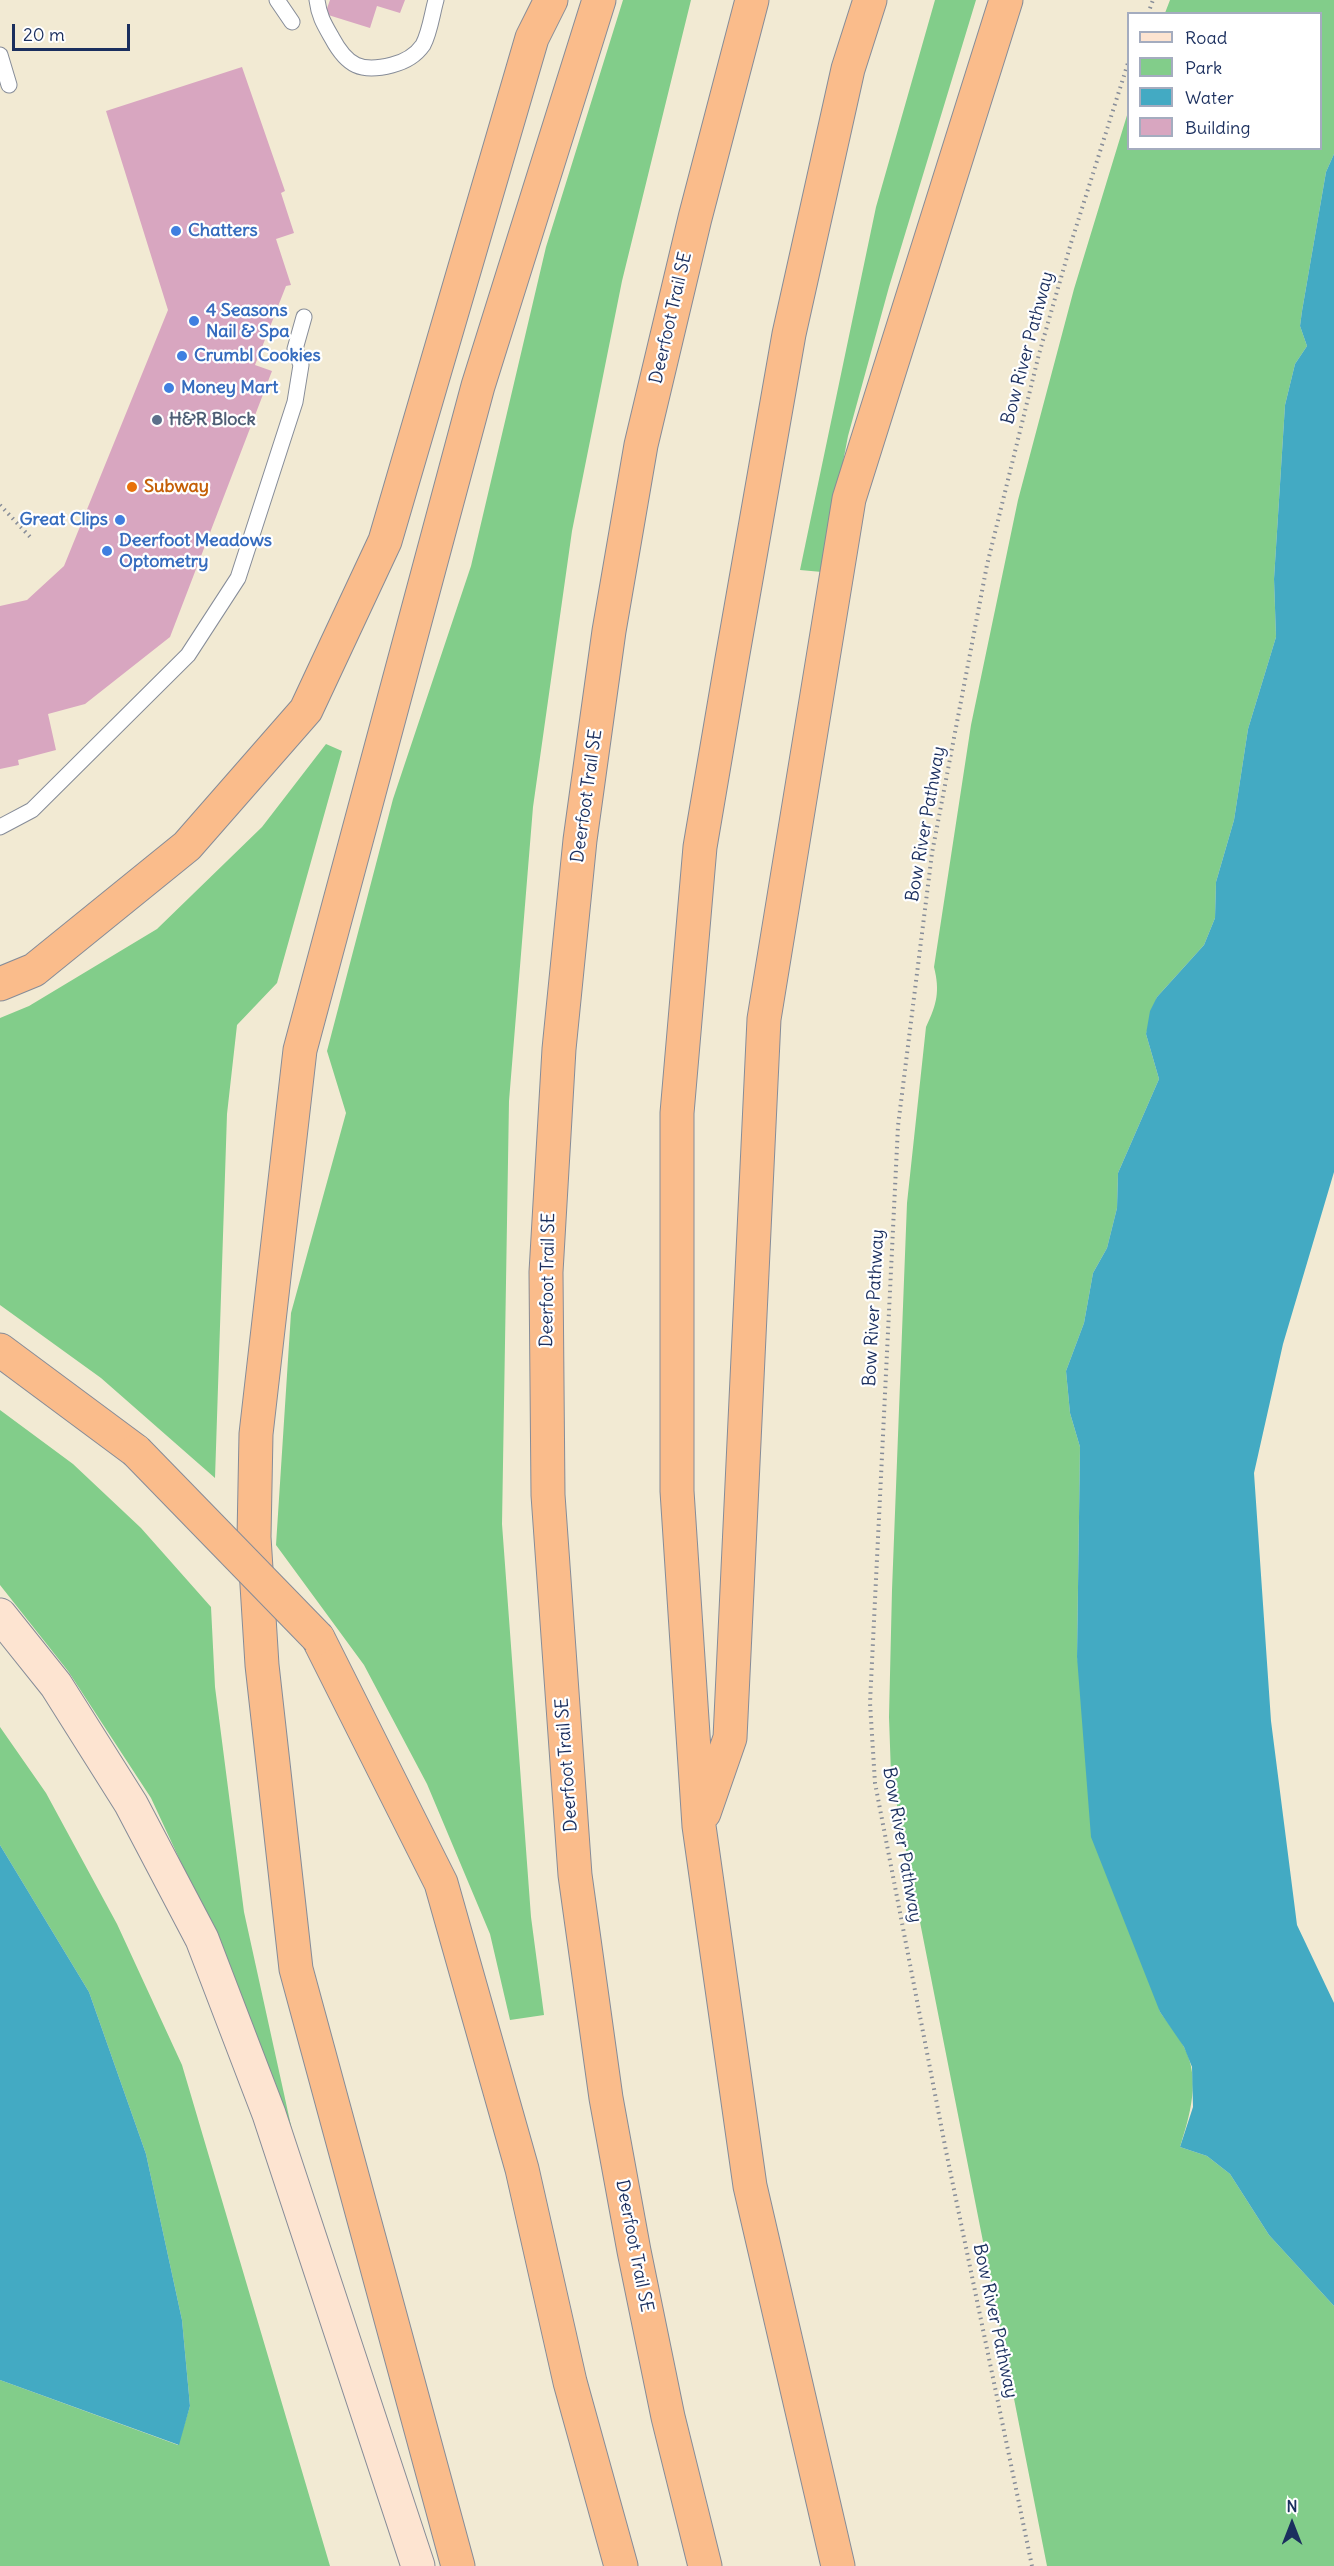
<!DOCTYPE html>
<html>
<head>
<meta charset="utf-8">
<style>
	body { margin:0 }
	#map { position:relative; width:1334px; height:2566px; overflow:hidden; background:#f2ead3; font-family:Delius,sans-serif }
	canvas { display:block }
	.legend { position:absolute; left:1127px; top:12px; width:195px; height:138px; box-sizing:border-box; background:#fff; border:2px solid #a4acbf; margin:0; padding:8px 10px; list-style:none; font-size:18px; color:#1b2f5e }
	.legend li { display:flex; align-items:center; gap:12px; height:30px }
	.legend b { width:30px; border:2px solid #a4acbf }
	.north { position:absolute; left:1262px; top:2494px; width:60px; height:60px; -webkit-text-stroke:4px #fff; paint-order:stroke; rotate:0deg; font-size:16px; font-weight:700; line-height:24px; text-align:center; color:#1b2f5e }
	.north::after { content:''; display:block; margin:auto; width:21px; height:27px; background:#1b2f5e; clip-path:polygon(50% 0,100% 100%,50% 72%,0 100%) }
	.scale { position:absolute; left:12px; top:24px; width:118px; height:27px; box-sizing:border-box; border:3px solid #1b2f5e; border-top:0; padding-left:8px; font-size:18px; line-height:21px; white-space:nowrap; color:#1b2f5e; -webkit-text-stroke:4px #fff; paint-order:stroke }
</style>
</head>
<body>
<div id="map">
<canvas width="1334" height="2566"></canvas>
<ul class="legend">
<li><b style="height:8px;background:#fde4d1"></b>Road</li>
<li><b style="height:16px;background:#82cd8a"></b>Park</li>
<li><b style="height:16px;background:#43aac3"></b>Water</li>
<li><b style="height:16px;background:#d8a6c0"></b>Building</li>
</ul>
<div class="north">N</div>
<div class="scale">20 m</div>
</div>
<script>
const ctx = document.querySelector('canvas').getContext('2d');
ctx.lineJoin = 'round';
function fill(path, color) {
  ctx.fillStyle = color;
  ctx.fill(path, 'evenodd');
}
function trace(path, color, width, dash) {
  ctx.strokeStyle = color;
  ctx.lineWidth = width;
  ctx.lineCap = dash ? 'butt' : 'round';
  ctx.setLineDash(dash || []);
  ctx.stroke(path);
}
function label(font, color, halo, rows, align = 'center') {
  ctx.font = font + ' Delius,sans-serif';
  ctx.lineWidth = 4.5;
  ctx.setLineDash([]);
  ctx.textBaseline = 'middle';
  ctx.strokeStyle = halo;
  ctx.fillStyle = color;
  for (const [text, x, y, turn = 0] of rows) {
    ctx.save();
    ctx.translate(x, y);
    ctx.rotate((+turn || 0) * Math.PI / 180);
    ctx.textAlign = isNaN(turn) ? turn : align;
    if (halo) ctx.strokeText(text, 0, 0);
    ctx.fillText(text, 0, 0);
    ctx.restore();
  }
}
const green = new Path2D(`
	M623 0H691L622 281 572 531 533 807 509 1101 502 1524 531 1917 544 2015 510 2020 490 1934 427 1784 364 1665 276 1545 291 1313 346 1113 327 1051 393 799 471 566 546 247Z
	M935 0H976L889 287 848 436 822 572 800 570 876 207Z
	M1170 0H1334V154L1326 172 1302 311 1300 326 1307 346 1295 364 1285 405 1274 579 1276 637 1248 729 1234 820 1216 882 1215 918 1204 945 1157 997 1146 1034 1159 1079 1118 1173 1117 1208 1107 1248 1093 1273 1084 1323 1066 1371 1070 1413 1080 1447 1077 1657 1160 2012C1168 2023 1178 2035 1184 2047 1201 2079 1190 2115 1180 2147L1207 2156 1230 2174 1269 2235 1334 2306V2566H1047L891 1775 889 1717 892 1590 907 1203 926 1027C937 1004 940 991 934 967L971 725 1018 500 1074 289 1128 112V148H1320V14L1165 13Z
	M326 744 342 751 277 983 237 1025 227 1114 215 1478 101 1378 0 1305V1018L29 1006 157 929 262 827Z
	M0 1410 73 1464 141 1528 211 1607 215 1687 244 1912 297 2153 211 1927 151 1798 68 1671 0 1585Z
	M0 1727 46 1793 117 1924 182 2065 330 2566H0V2380L178 2445 190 2406 182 2320 146 2154 89 1992 0 1845Z`);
const water = new Path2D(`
	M1334 154V1172L1283 1344 1254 1473 1271 1721 1297 1925 1334 2003V2306L1269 2235 1230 2174 1207 2156 1180 2147 1193 2107 1192 2067 1184 2047 1160 2012 1091 1837 1077 1657 1080 1447 1070 1413 1066 1371 1084 1323 1093 1273 1107 1248 1117 1208 1118 1173 1159 1079 1146 1034 1150 1011 1157 997 1204 945 1215 918 1216 882 1234 820 1248 729 1276 637 1274 579 1285 405 1295 364 1307 346 1300 326 1302 311 1326 172Z
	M0 1845 89 1992 146 2154 182 2320 190 2406 179 2445 0 2380Z`);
const building = new Path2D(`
	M330 0H405L400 13 377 6 370 28 325 14Z
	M242 67 285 191 281 193 294 233 276 239 291 285 286 286 255 365 272 371 170 637 85 704 48 714 56 750 18 760 19 765 0 769V606L27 600 64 566 168 310 106 111Z`);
const path = new Path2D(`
	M1148 14 1153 0
	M0 505 32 539
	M1032 2566 946 2151 875 1783 870 1703 898 1126 932 853 987 565 1039 354 1071 243 1128 63`);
const lane = new Path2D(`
	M277 0 292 22
	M317 0C319 16 324 24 332 38 347 66 361 73 392 65 404 62 416 55 423 45 430 32 432 14 436 0
	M0 55 9 85
	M0 827 32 810 188 655 238 578 295 402 301 365 295 349 304 317`);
const secondary = new Path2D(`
	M0 1615 56 1685 131 1804 202 1939 269 2114 418 2566`);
const highway = new Path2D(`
	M0 984 34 970 187 846 306 710 385 541 532 38 551 0
	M0 1350 136 1451
	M318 1638 441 1883 522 2169 570 2382 621 2566
	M704 1813 730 1738 764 1019 849 499 1006 0
	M458 2566 296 1969 262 1665 254 1537 256 1434 300 1050 478 386 599 0
	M705 2566 668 2417 634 2251 606 2098 575 1875 548 1495 546 1272 559 1049 580 840 609 631 641 445 695 218 752 0
	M838 2566 750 2186 699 1826 677 1491V1113L700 847 732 659 789 334 848 69 870 0`);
const highwayBridge = new Path2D(`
	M136 1451 318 1638`);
const markers = [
	[176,231,6,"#3f7fe0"],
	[194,321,6,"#3f7fe0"],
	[182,356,6,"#3f7fe0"],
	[169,388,6,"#3f7fe0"],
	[157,420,6,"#5c6f8a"],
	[132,487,6,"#e8710a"],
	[120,520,6,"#3f7fe0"],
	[107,551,6,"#3f7fe0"]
];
const shopNames = [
	["Chatters",188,231],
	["4 Seasons",206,311],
	["Nail & Spa",206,332],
	["Crumbl Cookies",194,356],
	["Money Mart",181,388],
	["Great Clips",108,520,"right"],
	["Deerfoot Meadows",119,541],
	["Optometry",119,562]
];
const streetNames = [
	["Deerfoot Trail SE",671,318,-77],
	["Bow River Pathway",1028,348,-75],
	["Deerfoot Trail SE",587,796,-82],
	["Bow River Pathway",926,824,-80],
	["Deerfoot Trail SE",548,1280,-89],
	["Bow River Pathway",874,1308,-87],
	["Deerfoot Trail SE",567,1765,-94],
	["Bow River Pathway",902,1845,80],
	["Deerfoot Trail SE",634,2246,79],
	["Bow River Pathway",995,2321,78]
];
const serviceNames = [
	["H&R Block",169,420]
];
const foodNames = [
	["Subway",144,487]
];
fill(green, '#82cd8a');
fill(water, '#43aac3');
fill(building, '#d8a6c0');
trace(lane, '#868c98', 17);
trace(secondary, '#868c98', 35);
trace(highway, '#868c98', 35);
trace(path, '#868c98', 4, [1.5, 4.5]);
trace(lane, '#fff', 15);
trace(secondary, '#fde4d1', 33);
trace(highway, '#fabc8b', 33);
trace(highwayBridge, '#868c98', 35, []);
trace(highwayBridge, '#fabc8b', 33);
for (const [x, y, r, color] of markers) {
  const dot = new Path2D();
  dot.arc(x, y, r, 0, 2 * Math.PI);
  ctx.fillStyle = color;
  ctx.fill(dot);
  trace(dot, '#fff', 2);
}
label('bold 18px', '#366cbe', '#fff', shopNames, 'left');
label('18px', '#1b2f5e', '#fff', streetNames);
label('bold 18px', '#4e5e75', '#fff', serviceNames, 'left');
label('bold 18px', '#c56008', '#fff', foodNames, 'left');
</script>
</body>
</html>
